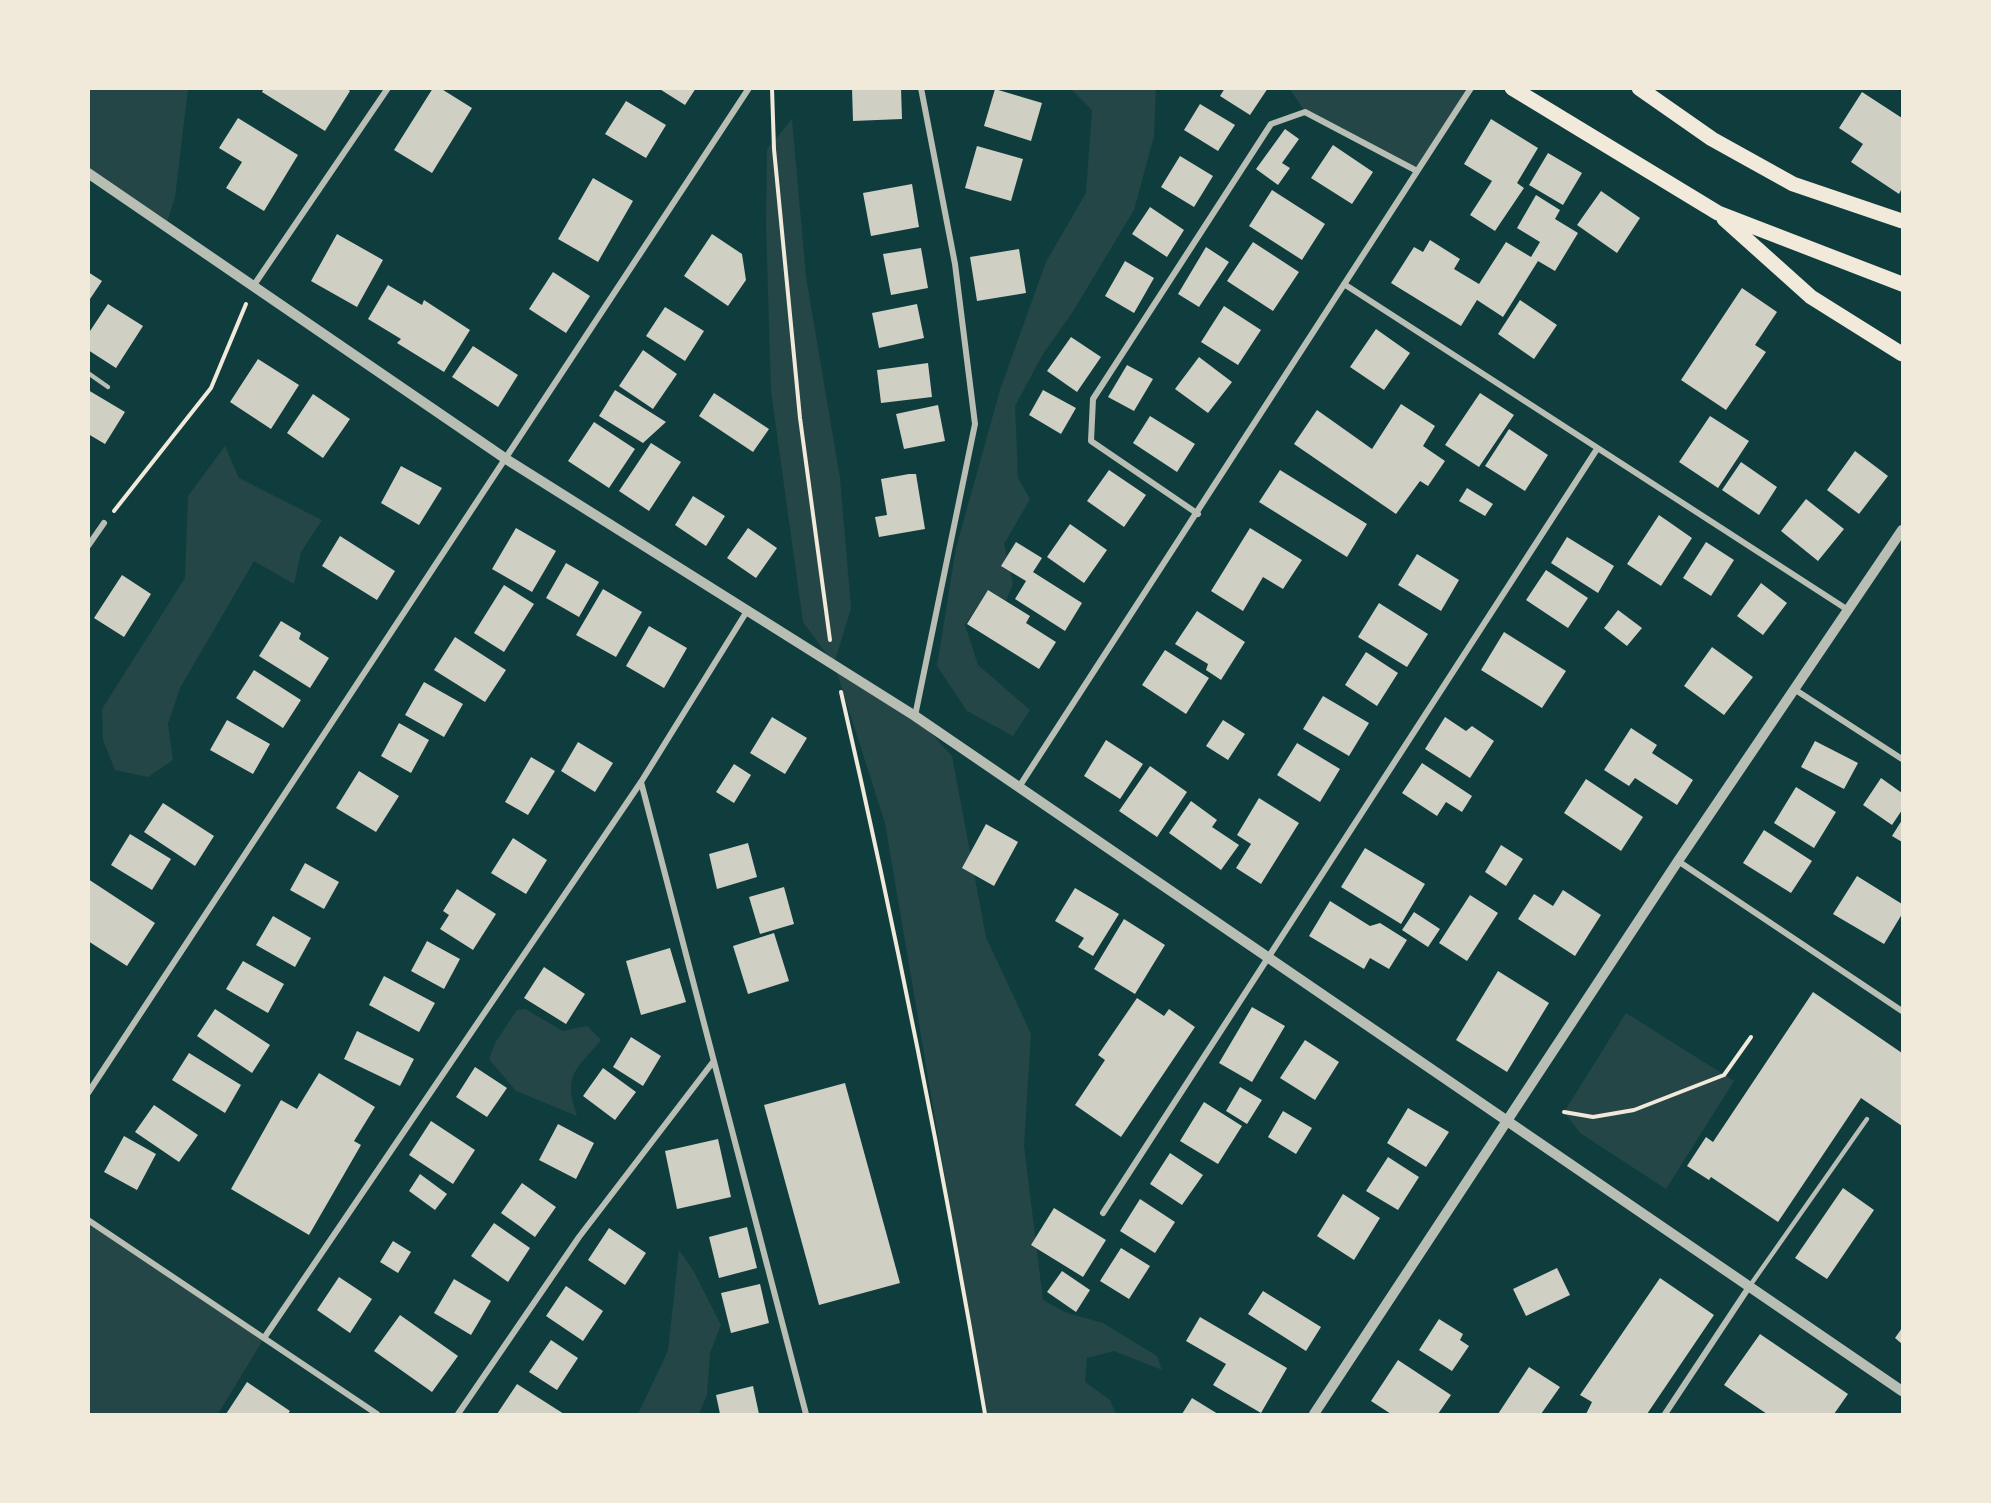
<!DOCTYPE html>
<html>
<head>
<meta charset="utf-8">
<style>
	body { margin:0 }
	#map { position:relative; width:1991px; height:1503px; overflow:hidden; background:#0f3d3e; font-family:"PT Sans Narrow",sans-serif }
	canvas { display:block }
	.frame { position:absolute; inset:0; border:90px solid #f1e9da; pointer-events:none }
</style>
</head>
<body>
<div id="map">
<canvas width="1991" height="1503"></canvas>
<div class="frame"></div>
</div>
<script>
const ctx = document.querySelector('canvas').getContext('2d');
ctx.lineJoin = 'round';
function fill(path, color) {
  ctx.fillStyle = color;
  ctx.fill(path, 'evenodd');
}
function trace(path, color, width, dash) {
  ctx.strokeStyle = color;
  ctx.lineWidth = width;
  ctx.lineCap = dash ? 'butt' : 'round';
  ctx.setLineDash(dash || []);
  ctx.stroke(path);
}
const green = new Path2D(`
	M88 89H188L175 197 166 226 89 173Z
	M1071 89H1156L1154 136 1134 210 1072 313 1043 354 1015 406 1018 478 1030 499 1004 544 1013 584 1006 601 988 590 965 625 978 665 1030 710 1013 736 967 711 937 666 956 548 1000 390 1046 262 1086 193 1092 110Z
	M1290 89H1471L1417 171 1305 112Z
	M792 119 806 277 840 478 851 608 834 664 915 716 952 756 986 937 1031 1034 1024 1146 1043 1300 1067 1313 1103 1323 1157 1356 1162 1370 1114 1351 1087 1358 1085 1382 1110 1400 1116 1414H985L885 823 834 664 803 622 771 391 766 224 767 149Z
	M225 446 239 478 322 520 301 552 294 584 254 561 180 688 168 724 173 760 148 777 115 770 103 740 102 709 185 578 188 496Z
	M525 1009 563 1031 587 1026 601 1040C575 1071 563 1074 577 1116L516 1091 489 1059 495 1043 517 1010Z
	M1626 1013 1734 1081 1666 1189 1580 1133 1564 1112Z
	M88 1220 264 1338 218 1414H89Z
	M679 1250 693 1270 721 1325 710 1353 707 1395 699 1414H638L668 1351Z`);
const building = new Path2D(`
	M264 88H346L350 91 325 131 262 92Z
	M433 88H440L472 108 432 173 394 150Z
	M658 88H696L685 105Z
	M852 88H901L902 119 853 121Z
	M1225 88H1268L1250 115 1220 96Z
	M995 89 1042 103 1031 141 984 126Z
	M1862 92 1902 118V188L1899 194 1851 162 1863 144 1839 128Z
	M626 101 666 125 646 158 605 134Z
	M1200 104 1235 125 1218 151 1184 130Z
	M238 118 298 155 264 211 226 188 242 162 219 148Z
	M1491 119 1538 148 1517 183 1524 188 1495 231 1470 215 1492 181 1464 164Z
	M1285 129 1299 139 1282 163 1290 168 1278 185 1256 169Z
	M1333 145 1373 172 1352 204 1311 178Z
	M977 146 1023 159 1011 201 965 188Z
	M1548 153 1582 173 1563 205 1529 185Z
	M1180 156 1213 176 1194 207 1161 187Z
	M593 178 633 201 598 262 558 239Z
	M912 184 919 227 871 236 863 193Z
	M1272 190 1325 224 1302 260 1249 226Z
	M1601 191 1640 218 1617 253 1577 225Z
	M1536 195 1560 210 1555 219 1578 233 1555 271 1538 261 1503 317 1477 300 1461 326 1391 283 1414 247 1423 252 1430 240 1460 259 1454 269 1479 284 1506 242 1531 257 1540 242 1517 228Z
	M1150 207 1184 230 1167 257 1132 234Z
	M337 234 383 260 357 307 311 281Z
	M712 234 742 254 746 280 728 306 684 276Z
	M1253 242 1299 272 1273 311 1227 281Z
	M1206 247 1229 262 1199 307 1178 294Z
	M921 248 928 288 891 295 883 254Z
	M1019 249 1026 293 977 301 970 257Z
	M1125 261 1154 278 1134 313 1105 296Z
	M88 272 102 281 88 302Z
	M553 272 590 296 566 333 529 309Z
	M388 285 422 305 424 300 470 330 444 372 397 343 401 339 368 319Z
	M1742 288 1777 312 1755 345 1766 352 1726 410 1681 380Z
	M1520 300 1557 325 1534 359 1498 334Z
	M108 304 143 326 116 368 88 350V334Z
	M917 304 924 338 879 348 872 313Z
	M1224 306 1261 330 1238 365 1201 342Z
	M665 307 704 331 685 361 646 336Z
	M1376 329 1410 353 1384 390 1350 367Z
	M1071 337 1101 357 1077 392 1047 371Z
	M473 346 518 375 498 407 452 377Z
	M643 350 677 374 653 409 619 386Z
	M1199 357 1232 382 1208 413 1175 389Z
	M258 359 299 385 271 429 230 402Z
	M928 363 932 397 881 403 877 370Z
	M1127 365 1153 379 1134 411 1108 397Z
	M88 390 125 412 105 444 88 434Z
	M615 390 666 422 643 443 599 416Z
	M1043 390 1076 408 1061 434 1029 415Z
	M714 393 769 429 753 452 699 416Z
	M1480 393 1514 415 1479 467 1445 445Z
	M313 394 350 419 323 458 287 433Z
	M1401 404 1435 426 1423 446 1445 461 1428 486 1420 481 1396 514 1294 444 1317 410 1372 449Z
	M938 405 945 441 904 449 896 414Z
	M1150 416 1195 444 1177 472 1133 443Z
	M1710 416 1749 441 1718 488 1679 462Z
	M594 422 635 449 609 488 568 461Z
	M1509 429 1548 455 1525 491 1485 466Z
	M651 443 681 462 649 511 619 491Z
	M1855 451 1888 476 1859 514 1827 490Z
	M1741 462 1777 487 1759 515 1722 490Z
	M401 466 442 488 419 525 381 503Z
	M1109 470 1146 495 1124 527 1087 501Z
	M1280 470 1367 524 1347 557 1259 502Z
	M909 474H916L925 529 879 537 875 517 887 515 881 479Z
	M1467 488 1493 504 1485 516 1459 501Z
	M693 496 725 516 706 546 675 525Z
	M1806 499 1844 529 1818 561 1781 531Z
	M1659 515 1692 538 1661 586 1627 564Z
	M1070 524 1107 550 1084 583 1047 557Z
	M516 528 556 551 532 592 492 569Z
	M748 528 777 548 756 578 727 558Z
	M1250 528 1302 560 1283 589 1263 577 1243 611 1211 591Z
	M340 536 395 571 377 600 322 566Z
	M1567 537 1614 566 1598 593 1551 563Z
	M1016 542 1042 558 1033 572 1082 603 1065 631 1015 599 1026 581 1001 566Z
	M1706 542 1734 560 1711 596 1683 578Z
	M1417 554 1459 580 1441 611 1398 585Z
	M566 563 599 582 579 617 546 598Z
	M1546 570 1588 598 1568 628 1526 600Z
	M122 575 151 594 124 637 94 618Z
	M1761 583 1787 603 1763 635 1737 616Z
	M504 585 534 604 504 652 474 633Z
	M603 589 642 612 616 657 576 635Z
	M988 590 1030 616 1026 623 1056 642 1039 669 967 624Z
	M1379 603 1428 634 1407 667 1358 637Z
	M1618 610 1642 628 1627 646 1604 628Z
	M1197 611 1245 642 1221 680 1206 670 1208 664 1175 644Z
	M281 621 301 633 299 639 329 658 310 688 259 656Z
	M649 626 687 648 664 688 626 666Z
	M1504 632 1566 671 1542 708 1481 670Z
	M455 637 506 670 485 702 434 670Z
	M1712 647 1753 677 1724 715 1684 686Z
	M1165 650 1209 678 1186 714 1142 685Z
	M1366 652 1398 673 1377 706 1345 685Z
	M254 670 301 700 283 728 236 698Z
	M424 682 463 704 444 737 405 715Z
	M1323 696 1369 723 1349 756 1303 729Z
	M772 717 807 738 785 774 750 753Z
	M1445 717 1466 731 1472 726 1494 741 1470 778 1425 749Z
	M227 720 270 744 253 774 210 750Z
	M1223 720 1245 734 1228 760 1206 746Z
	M399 723 429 740 411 773 381 756Z
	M1631 728 1657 745 1652 753 1693 780 1677 805 1635 778 1629 786 1604 770Z
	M1106 740 1143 764 1120 799 1084 776Z
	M1815 741 1858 763 1844 789 1801 767Z
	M578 742 613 763 595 792 561 771Z
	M1297 743 1340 769 1320 802 1277 775Z
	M531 757 555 771 528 815 505 802Z
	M1422 763 1472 796 1462 812 1446 802 1437 816 1402 793Z
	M734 764 751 775 734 803 716 792Z
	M1150 766 1187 792 1157 837 1119 811Z
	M359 771 399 796 376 832 336 808Z
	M1881 778 1902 793V810L1892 825 1863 805Z
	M1586 779 1643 817 1621 851 1564 813Z
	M1796 787 1836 812 1814 848 1774 823Z
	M1259 798 1299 823 1261 884 1236 868 1251 844 1237 835Z
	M1191 801 1217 820 1212 827 1239 845 1221 870 1169 833Z
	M163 803 214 836 195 866 144 832Z
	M1902 820V842L1892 836Z
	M986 824 1018 842 994 886 962 868Z
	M1764 830 1812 861 1791 893 1743 863Z
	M130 834 171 859 152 890 111 865Z
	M513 838 547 860 526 894 491 873Z
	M748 843 757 877 717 889 709 854Z
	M1501 845 1523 859 1506 886 1485 872Z
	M1365 848 1425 884 1401 924 1341 887Z
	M305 863 339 882 324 909 290 890Z
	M1857 876 1902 904V914L1884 944 1833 914Z
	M88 879 155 923 127 966 88 941Z
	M784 887 794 924 760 934 749 897Z
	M1075 888 1119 914 1093 956 1078 947 1084 938 1055 921Z
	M457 889 496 914 473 950 440 929 449 915 443 911Z
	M1563 890 1601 915 1575 956 1518 919 1534 894 1553 906Z
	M1470 895 1498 913 1467 961 1439 943Z
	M1330 901 1370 926 1380 923 1407 940 1389 969 1370 958 1364 969 1309 936Z
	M1414 912 1440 929 1428 947 1402 930Z
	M273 916 311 938 295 967 256 945Z
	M1124 919 1165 945 1135 994 1094 969Z
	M774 933 789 981 748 994 733 946Z
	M427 941 460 959 444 989 411 971Z
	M670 948 686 1002 641 1015 626 961Z
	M243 961 284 984 268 1013 226 989Z
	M544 967 585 994 566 1024 524 998Z
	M1498 971 1549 1003 1507 1072 1456 1040Z
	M384 976 435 1003 419 1032 369 1005Z
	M1813 992 1902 1053V1126L1861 1098 1778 1222 1711 1177 1709 1180 1687 1166 1706 1137 1713 1142Z
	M1137 998 1164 1016 1169 1009 1195 1027 1121 1137 1075 1105 1105 1060 1098 1055Z
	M1252 1007 1285 1026 1252 1082 1219 1063Z
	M215 1009 270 1045 252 1073 197 1036Z
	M357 1031 414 1059 400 1086 344 1059Z
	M631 1037 661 1056 643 1086 613 1067Z
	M1305 1040 1339 1062 1315 1100 1280 1078Z
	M189 1053 241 1085 225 1113 172 1080Z
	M475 1067 507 1088 487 1117 456 1097Z
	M603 1068 636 1092 615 1120 583 1096Z
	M319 1073 375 1107 354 1141 361 1145 309 1235 231 1189 281 1100 297 1109Z
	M845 1083 900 1283 819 1305 764 1105Z
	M1240 1087 1262 1100 1247 1124 1226 1111Z
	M1204 1102 1242 1126 1218 1164 1180 1141Z
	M154 1105 198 1135 179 1162 135 1132Z
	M1408 1108 1449 1132 1426 1167 1387 1143Z
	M1283 1111 1312 1128 1296 1154 1268 1137Z
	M431 1121 475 1150 453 1184 409 1155Z
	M558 1124 594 1143 576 1179 539 1160Z
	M124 1136 156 1154 137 1190 104 1172Z
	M718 1139 731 1197 677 1209 665 1151Z
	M1170 1153 1203 1175 1182 1205 1150 1184Z
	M1388 1157 1419 1177 1398 1210 1366 1191Z
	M420 1174 447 1194 435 1210 409 1191Z
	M522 1183 556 1207 535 1237 501 1213Z
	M1843 1188 1874 1210 1827 1279 1795 1258Z
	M1343 1194 1380 1218 1354 1260 1317 1236Z
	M1140 1199 1175 1222 1155 1253 1120 1231Z
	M1054 1208 1106 1240 1083 1277 1031 1245Z
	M494 1223 530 1248 508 1282 471 1256Z
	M747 1227 757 1268 719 1278 709 1237Z
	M609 1228 646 1253 625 1285 588 1260Z
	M393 1241 411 1252 398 1273 380 1262Z
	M1121 1248 1150 1266 1129 1299 1100 1281Z
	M1557 1268 1570 1295 1526 1316 1513 1289Z
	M1062 1271 1090 1290 1076 1312 1047 1292Z
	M339 1277 372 1299 350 1333 317 1310Z
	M1660 1278 1714 1315 1647 1414H1586L1592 1402 1580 1395Z
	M454 1279 491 1301 471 1335 434 1313Z
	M760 1284 769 1323 731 1333 721 1293Z
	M566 1286 603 1311 583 1341 546 1316Z
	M1263 1291 1321 1327 1306 1351 1248 1314Z
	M400 1315 458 1356 432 1392 374 1351Z
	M1200 1317 1287 1368 1261 1413 1213 1385 1226 1364 1186 1341Z
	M1439 1319 1463 1334 1460 1340 1469 1346 1452 1371 1419 1350Z
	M1902 1328V1344L1895 1338Z
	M1760 1334 1848 1394 1834 1414H1767L1724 1385Z
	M551 1340 578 1358 557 1390 529 1372Z
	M1398 1360 1451 1395 1438 1414H1391L1371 1401Z
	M1529 1367 1560 1387 1541 1414H1498Z
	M247 1382 290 1411 288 1414H226Z
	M517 1384 564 1414H497Z
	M753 1386 759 1414H720L716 1395Z
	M1192 1398 1218 1414H1182Z`);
const path = new Path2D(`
	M772 88 774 149 800 418 830 640
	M114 511 211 388 246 304
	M841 692C896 931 944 1173 985 1414
	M1564 1112 1593 1117 1634 1110 1724 1075 1751 1037`);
const service = new Path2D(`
	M88 373 108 387
	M1749 1287 1867 1119`);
const minor = new Path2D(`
	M1344 284 1848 610
	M254 285 388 88
	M1198 514 1091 441 1093 399 1271 124 1305 112 1417 171
	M88 546 104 523
	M1794 689 1902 759
	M915 716 975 424 955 264 921 88
	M641 782 806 1414
	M1019 787 1471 88
	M1678 861 1902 1011
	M88 1093 749 88
	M1103 1213 1597 449
	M88 1220 377 1414
	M264 1338 641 782 747 611
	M458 1414 579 1237 713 1062
	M1665 1414 1749 1287`);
const tertiary = new Path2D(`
	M88 173 506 459 915 716 1902 1391
	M1314 1414 1678 861 1902 530`);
const primary = new Path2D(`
	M1512 88 1718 213 1902 284
	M1639 88 1712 139 1793 184 1902 221
	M1724 219 1811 297 1902 354`);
fill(green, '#244646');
fill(building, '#cfcfc3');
trace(path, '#f1e9da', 4);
trace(service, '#b8beb3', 4.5);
trace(minor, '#b8beb3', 6);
trace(tertiary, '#b8beb3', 10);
trace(primary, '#f1e9da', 15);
</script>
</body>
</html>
